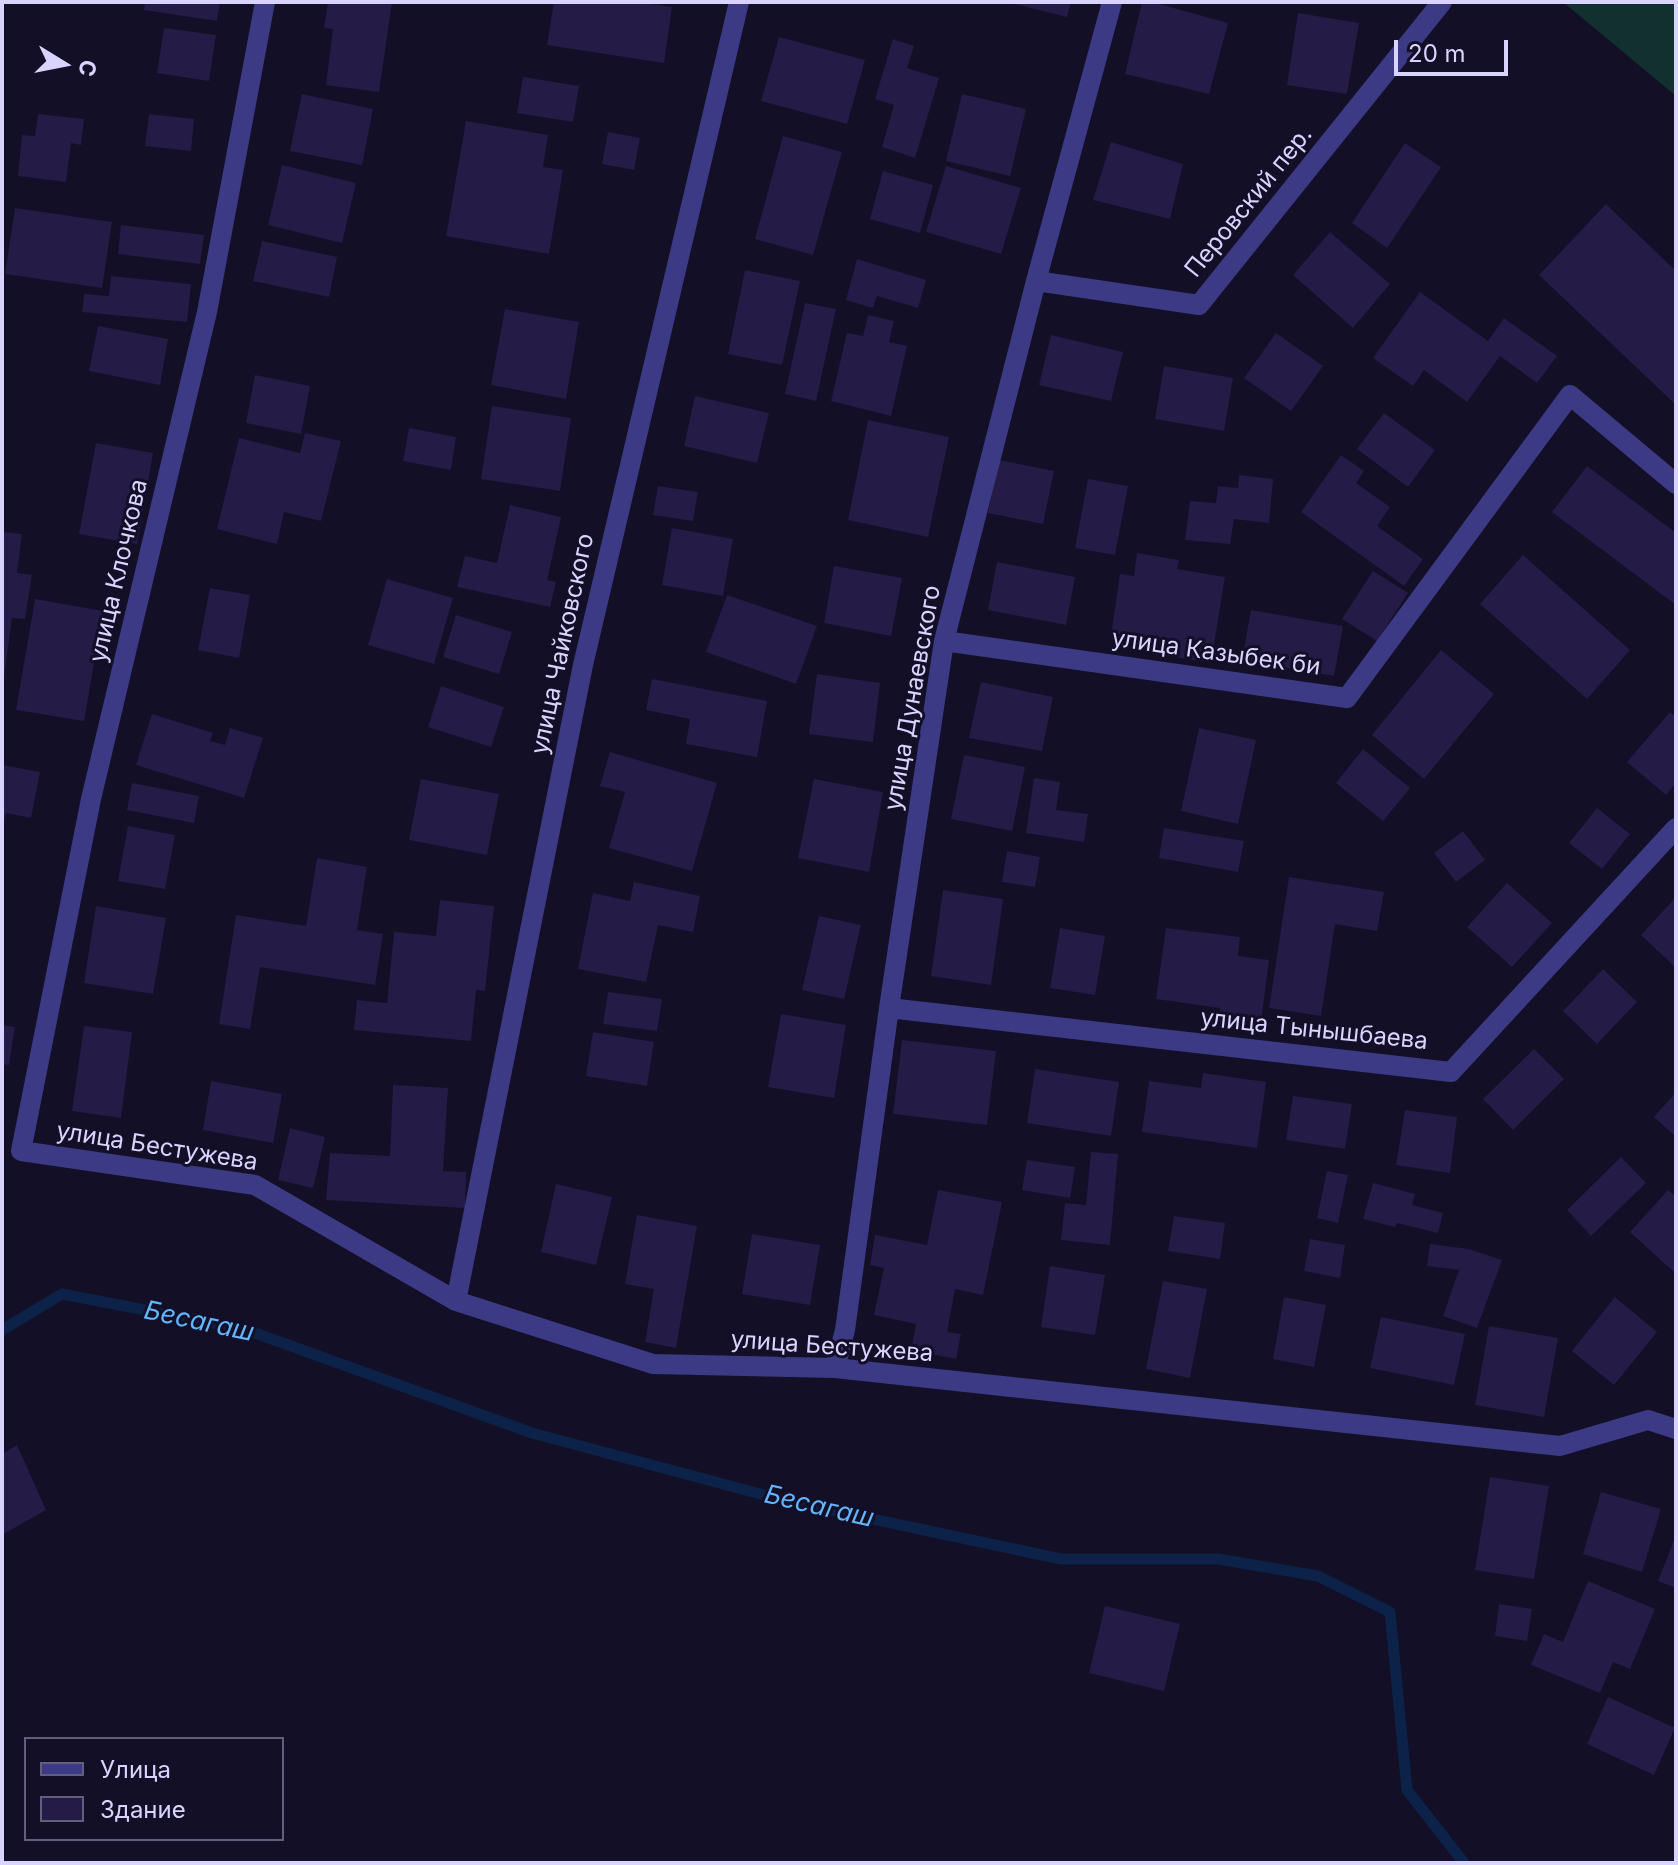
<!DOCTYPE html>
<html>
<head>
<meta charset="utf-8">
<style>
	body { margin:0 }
	#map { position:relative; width:1678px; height:1865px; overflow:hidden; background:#130f26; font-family:Inter,sans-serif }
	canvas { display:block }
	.frame { position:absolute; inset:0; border:4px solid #d9d4ff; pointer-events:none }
	.legend { position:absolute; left:24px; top:1737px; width:260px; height:104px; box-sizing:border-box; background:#130f26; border:2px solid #625e7d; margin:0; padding:10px 14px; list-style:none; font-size:24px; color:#d9d4ff }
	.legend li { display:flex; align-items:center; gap:16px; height:40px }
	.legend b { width:40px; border:2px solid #625e7d }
	.north { position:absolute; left:24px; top:24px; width:80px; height:80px; -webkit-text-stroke:6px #130f26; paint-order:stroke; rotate:100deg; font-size:22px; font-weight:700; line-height:32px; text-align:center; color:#d9d4ff }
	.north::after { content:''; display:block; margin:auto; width:28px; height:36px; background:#d9d4ff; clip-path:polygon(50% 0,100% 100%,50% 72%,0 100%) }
	.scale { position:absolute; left:1394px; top:40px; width:114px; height:36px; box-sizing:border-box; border:4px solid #d9d4ff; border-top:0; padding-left:10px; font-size:24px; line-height:28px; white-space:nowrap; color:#d9d4ff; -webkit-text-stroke:6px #130f26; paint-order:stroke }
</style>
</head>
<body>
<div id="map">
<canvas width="1678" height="1865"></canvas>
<div class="frame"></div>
<ul class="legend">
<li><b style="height:10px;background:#3d3a85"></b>Улица</li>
<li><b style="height:22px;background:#241b47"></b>Здание</li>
</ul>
<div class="north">С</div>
<div class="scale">20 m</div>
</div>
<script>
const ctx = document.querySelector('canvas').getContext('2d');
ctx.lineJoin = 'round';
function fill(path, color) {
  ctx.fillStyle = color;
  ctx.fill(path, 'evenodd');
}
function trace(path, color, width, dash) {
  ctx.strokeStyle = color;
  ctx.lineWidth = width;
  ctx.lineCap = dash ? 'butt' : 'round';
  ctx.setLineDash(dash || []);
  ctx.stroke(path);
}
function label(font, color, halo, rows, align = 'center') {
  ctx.font = font + ' Inter,sans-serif';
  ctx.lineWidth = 6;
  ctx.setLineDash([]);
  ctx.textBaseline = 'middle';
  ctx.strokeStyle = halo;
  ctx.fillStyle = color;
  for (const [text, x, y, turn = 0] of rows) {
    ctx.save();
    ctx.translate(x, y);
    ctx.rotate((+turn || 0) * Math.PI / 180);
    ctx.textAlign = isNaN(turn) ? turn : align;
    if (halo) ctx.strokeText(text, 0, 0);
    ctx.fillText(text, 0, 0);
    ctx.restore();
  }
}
const green = new Path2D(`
	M1563 2H1676V96Z`);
const stream = new Path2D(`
	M2 1330 62 1294 244 1329 532 1433 783 1500 1061 1559H1218L1318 1576 1390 1612 1407 1790 1464 1863`);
const building = new Path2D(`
	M145 2H220L217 21 144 10Z
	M328 2H392L379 92 326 85 333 29 324 28Z
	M554 2H637L672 7 664 63 547 45Z
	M1007 2H1071L1067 17Z
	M1142 2H1152L1228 23 1209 94 1125 74Z
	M1298 13 1359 23 1347 94 1287 85Z
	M164 28 216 35 209 81 157 73Z
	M779 37 865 60 847 124 761 101Z
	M893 39 914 46 907 68 939 78 915 158 882 147 894 105 875 99Z
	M523 77 579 86 573 122 517 113Z
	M302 94 373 109 362 165 290 151Z
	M962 94 1026 109 1010 176 946 161Z
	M38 114 84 119 81 145 71 143 66 182 18 176 22 135 35 136Z
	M149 114 194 119 191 151 145 146Z
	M466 121 548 135 543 167 563 170 549 254 446 236Z
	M608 132 640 138 634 170 602 164Z
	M783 136 842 152 813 255 755 239Z
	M1111 142 1183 164 1170 219 1093 200Z
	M1405 143 1441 167 1387 248 1352 223Z
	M282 165 356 183 342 243 268 225Z
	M946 166 1021 188 1001 254 926 232Z
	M883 171 933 185 920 233 870 219Z
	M1606 204 1676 271V405L1539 275Z
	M15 208 112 222 102 288 5 274Z
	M121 225 204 235 200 264 118 254Z
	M1330 232 1390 284 1353 328 1293 275Z
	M262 241 337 257 329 297 253 281Z
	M857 259 926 280 918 308 877 296 873 308 846 300Z
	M745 270 800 281 782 365 728 354Z
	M111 276 191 284 187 322 82 312 84 294 109 296Z
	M1420 292 1488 341 1504 318 1557 356 1537 383 1500 356 1467 402 1424 370 1413 386 1373 358Z
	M805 303 836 309 816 401 785 394Z
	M505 309 579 322 566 399 491 385Z
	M868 315 894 321 889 342 907 346 891 416 831 401 847 333 863 336Z
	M98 326 168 339 160 385 89 371Z
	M1276 333 1323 366 1291 411 1244 378Z
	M1051 335 1123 352 1111 401 1039 385Z
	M1164 366 1233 378 1224 431 1155 419Z
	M255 375 310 386 301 434 246 423Z
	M695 396 769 413 757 463 684 446Z
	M492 406 571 418 560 491 481 479Z
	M1384 413 1435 450 1408 487 1357 449Z
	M868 420 949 437 928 537 848 520Z
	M409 428 456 437 451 470 403 461Z
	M305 433 341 441 321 521 284 512 277 544 217 529 239 438 300 453Z
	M96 443 153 453 137 544 79 534Z
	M1341 455 1364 471 1356 483 1390 507 1377 526 1423 559 1404 586 1301 512Z
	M999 460 1054 471 1043 524 988 513Z
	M1587 466 1676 533V605L1552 512Z
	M1239 475 1273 479 1269 523 1234 519 1230 544 1185 540 1190 501 1216 503 1218 486 1238 488Z
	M1088 479 1128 486 1115 555 1075 548Z
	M658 486 698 492 693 521 653 515Z
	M510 505 561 517 547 580 556 582 550 607 457 587 465 556 497 563Z
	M672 528 733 539 723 596 662 585Z
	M2 532 22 534 17 573 32 575 25 619 12 618 4 677Z
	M1137 553 1179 560 1177 569 1225 577 1211 663 1163 655 1165 643 1111 635 1120 574 1134 576Z
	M1523 555 1630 650 1587 699 1480 604Z
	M997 562 1075 577 1066 625 988 610Z
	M834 566 902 578 891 636 824 623Z
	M1373 571 1408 593 1377 641 1342 619Z
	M387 579 453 598 434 664 368 645Z
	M210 588 250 595 239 658 198 650Z
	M727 595 817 626 796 684 706 652Z
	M35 599 103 611 84 721 16 710Z
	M1251 610 1343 626 1334 676 1242 660Z
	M456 615 512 632 499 674 443 657Z
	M1441 650 1494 694 1424 779 1372 735Z
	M817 674 880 683 873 742 809 734Z
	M652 679 767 701 757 757 686 744 690 719 646 710Z
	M981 682 1053 697 1042 751 969 738Z
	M441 686 504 707 491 747 428 727Z
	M1670 712 1676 717V783L1666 795 1627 762Z
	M152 714 213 733 210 741 225 745 230 728 263 738 244 798 136 765Z
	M1199 728 1256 740 1238 824 1181 811Z
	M1363 749 1410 788 1383 821 1336 783Z
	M610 752 717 783 692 871 609 848 625 792 600 786Z
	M964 755 1025 767 1012 831 951 819Z
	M2 765 40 772 31 818 6 813 2 825Z
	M1034 778 1060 782 1056 810 1088 814 1084 842 1026 833Z
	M421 779 499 794 487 855 409 840Z
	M814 779 883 792 869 872 798 858Z
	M132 783 199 796 194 823 127 810Z
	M1597 808 1630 834 1602 869 1569 843Z
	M128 826 175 835 165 889 118 881Z
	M1164 828 1244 841 1238 872 1159 858Z
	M1463 831 1485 860 1456 882 1434 853Z
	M1007 851 1040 857 1035 887 1002 882Z
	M317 858 367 867 357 930 383 934 375 985 260 967 250 1029 219 1024 236 915 306 926Z
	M1289 877 1384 892 1377 931 1335 924 1321 1016 1269 1008Z
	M634 882 700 896 693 932 658 925 646 982 578 969 593 893 630 901Z
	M1507 883 1552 923 1512 967 1467 927Z
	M943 890 1003 899 991 985 931 976Z
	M1676 897V963L1674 966 1641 935Z
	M440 900 494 906 485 991 476 990 471 1041 354 1030 357 1000 387 1003 394 932 436 936Z
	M96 906 166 918 153 994 84 983Z
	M819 916 861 925 844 999 802 990Z
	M1060 928 1105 936 1095 995 1050 988Z
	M1166 928 1240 937 1238 956 1269 960 1260 1030 1218 1025 1220 1008 1156 999Z
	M1603 969 1637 1002 1597 1044 1563 1011Z
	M608 992 662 999 657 1031 603 1024Z
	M781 1014 846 1025 834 1098 768 1087Z
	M2 1025 15 1027 9 1065 2 1064Z
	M84 1026 132 1032 121 1118 72 1111Z
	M593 1032 654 1042 647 1086 586 1076Z
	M902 1040 996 1051 987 1125 893 1114Z
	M1534 1049 1564 1079 1513 1130 1483 1099Z
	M1035 1069 1119 1082 1111 1136 1027 1123Z
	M1203 1073 1266 1082 1257 1148 1142 1132 1149 1081 1201 1088Z
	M211 1081 282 1094 273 1143 203 1130Z
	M393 1085 448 1088 443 1171 466 1172 465 1208 326 1200 330 1153 390 1156Z
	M1676 1092V1137L1654 1117Z
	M1293 1096 1352 1104 1345 1149 1286 1140Z
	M1405 1110 1457 1117 1450 1173 1396 1165Z
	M290 1128 325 1137 313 1188 278 1180Z
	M1091 1152 1118 1154 1110 1245 1061 1240 1065 1203 1086 1205Z
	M1621 1157 1646 1183 1591 1236 1567 1210Z
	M1027 1160 1075 1167 1070 1198 1022 1190Z
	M1327 1171 1348 1175 1338 1223 1317 1218Z
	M1373 1183 1415 1194 1412 1205 1443 1213 1438 1233 1397 1223 1395 1227 1363 1219Z
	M556 1184 612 1197 596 1265 541 1252Z
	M938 1190 1002 1202 983 1295 955 1289 947 1332 961 1334 956 1359 911 1350 916 1324 874 1315 884 1268 870 1265 875 1235 927 1245Z
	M1668 1190 1676 1197V1274L1630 1232Z
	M637 1215 697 1226 676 1348 645 1342 654 1289 625 1284Z
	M1174 1216 1225 1223 1220 1259 1168 1251Z
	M752 1234 820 1245 810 1305 742 1294Z
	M1310 1239 1345 1245 1340 1278 1304 1271Z
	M1430 1244 1469 1249 1502 1260 1477 1328 1443 1316 1459 1270 1427 1266Z
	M1050 1266 1105 1275 1095 1335 1041 1327Z
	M1163 1281 1207 1289 1190 1378 1146 1369Z
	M1284 1297 1326 1305 1314 1367 1273 1359Z
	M1615 1297 1657 1332 1614 1385 1572 1351Z
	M1381 1317 1465 1334 1454 1385 1370 1368Z
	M1489 1326 1558 1338 1544 1417 1475 1405Z
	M17 1445 46 1510 2 1535V1454Z
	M1490 1477 1549 1486 1534 1579 1475 1570Z
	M1601 1492 1661 1509 1642 1572 1583 1554Z
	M1676 1535V1588L1658 1581Z
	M1588 1581 1655 1609 1630 1669 1613 1662 1600 1693 1531 1665 1544 1634 1563 1642Z
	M1499 1604 1532 1609 1527 1641 1495 1636Z
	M1105 1606 1180 1624 1164 1691 1089 1673Z
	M1608 1697 1675 1728 1654 1775 1587 1744Z`);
const minor = new Path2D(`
	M265 2 207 312 91 799 21 1151 255 1185 456 1301 653 1364 835 1368 1560 1446 1648 1420 1676 1429
	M1036 281 1199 305 1442 2
	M944 641 1347 698 1570 395 1676 484
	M889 1008 1451 1072 1676 828
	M456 1301 583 665 739 2
	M835 1368 845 1330 889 1008 944 641 1036 281 1112 2`);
const streetNames = [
	["Перовский пер.",1249,202,-51],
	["улица Клочкова",119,571,-77],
	["улица Чайковского",563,644,-78],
	["улица Казыбек би",1216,653,8],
	["улица Дунаевского",913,698,-80],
	["улица Тынышбаева",1314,1030,6],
	["улица Бестужева",157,1147,9],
	["улица Бестужева",832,1347,4]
];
const waterNames = [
	["Бесагаш",199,1322,12],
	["Бесагаш",819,1507,13]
];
fill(green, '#12302f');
trace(stream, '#0c2248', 11);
fill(building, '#241b47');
trace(minor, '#3d3a85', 20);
label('24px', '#d9d4ff', '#130f26', streetNames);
label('italic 26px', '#62b6ff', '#130f26', waterNames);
</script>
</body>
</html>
